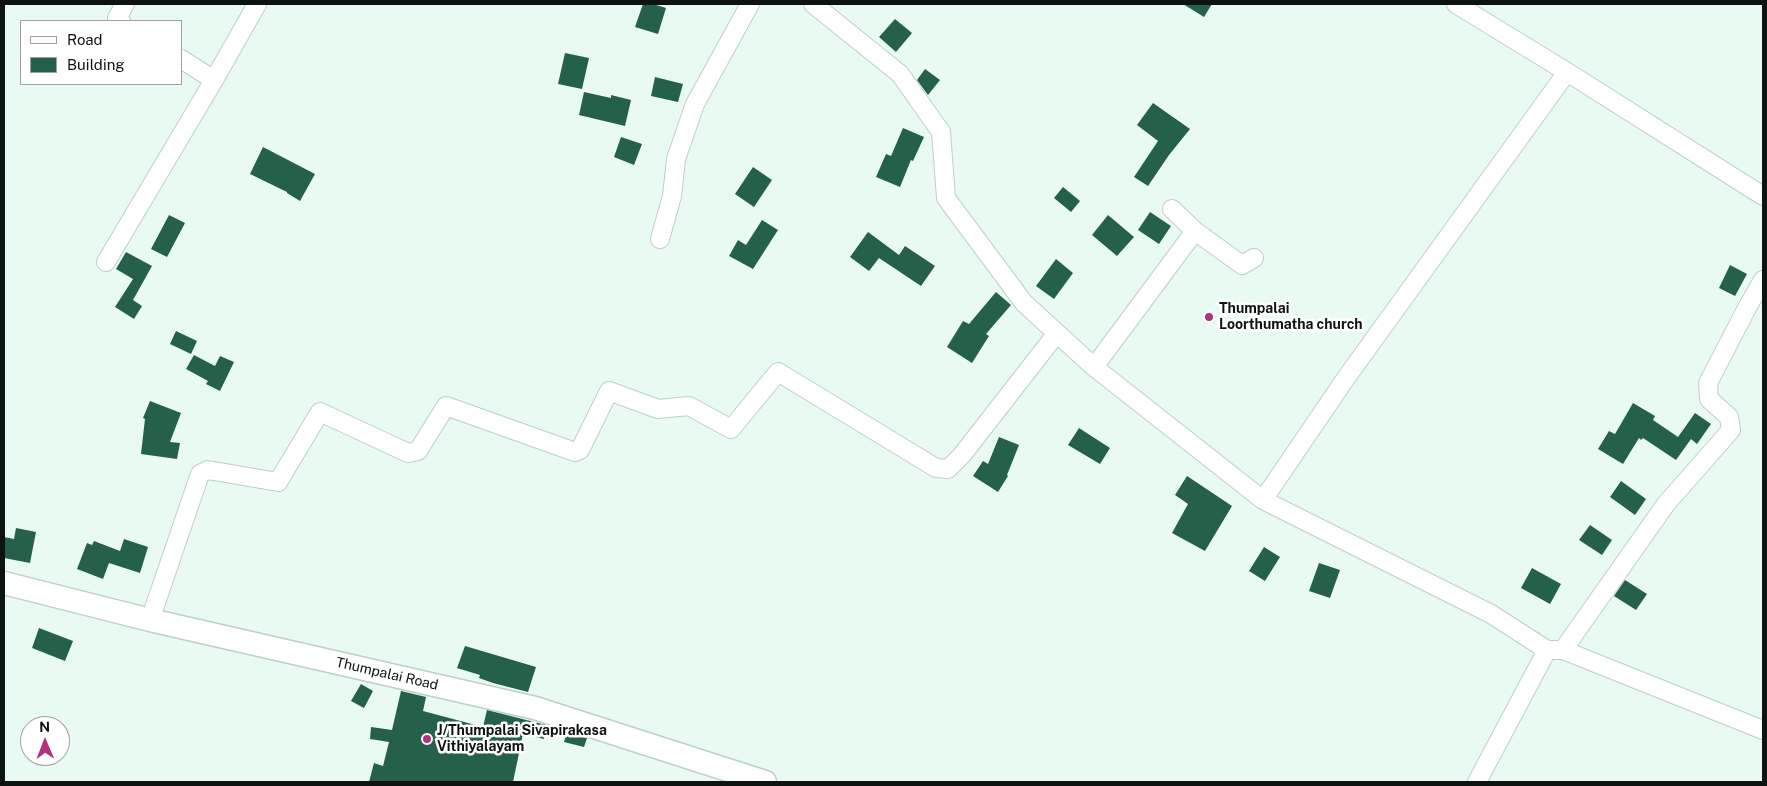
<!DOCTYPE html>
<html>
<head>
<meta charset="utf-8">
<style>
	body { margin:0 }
	#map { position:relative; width:1767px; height:786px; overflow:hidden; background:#e8faf2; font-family:"Public Sans",sans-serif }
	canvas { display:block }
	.frame { position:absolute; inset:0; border:5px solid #0d1311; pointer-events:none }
	.legend { position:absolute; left:20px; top:20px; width:162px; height:65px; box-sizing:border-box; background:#fff; border:1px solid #9ea1a0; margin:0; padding:6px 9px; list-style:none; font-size:15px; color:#0d1311 }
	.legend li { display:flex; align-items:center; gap:10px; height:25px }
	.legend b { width:25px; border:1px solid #9ea1a0 }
	.north { position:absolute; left:20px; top:716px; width:50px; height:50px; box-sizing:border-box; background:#fff; border:1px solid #9ea1a0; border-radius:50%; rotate:359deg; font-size:14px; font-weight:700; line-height:20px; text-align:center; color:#0d1311 }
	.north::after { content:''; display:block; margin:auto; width:18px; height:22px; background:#af3180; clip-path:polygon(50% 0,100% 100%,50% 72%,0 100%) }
</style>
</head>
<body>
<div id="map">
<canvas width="1767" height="786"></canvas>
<div class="frame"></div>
<ul class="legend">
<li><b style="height:6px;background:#fff"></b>Road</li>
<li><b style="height:14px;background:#24604a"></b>Building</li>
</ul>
<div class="north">N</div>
</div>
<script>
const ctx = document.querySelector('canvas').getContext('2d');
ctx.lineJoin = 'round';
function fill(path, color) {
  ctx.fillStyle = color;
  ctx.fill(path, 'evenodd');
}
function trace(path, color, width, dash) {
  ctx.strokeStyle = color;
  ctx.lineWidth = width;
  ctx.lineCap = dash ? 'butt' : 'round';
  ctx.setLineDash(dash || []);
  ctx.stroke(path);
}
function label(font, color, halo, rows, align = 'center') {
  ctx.font = font + ' "Public Sans",sans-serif';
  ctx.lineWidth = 5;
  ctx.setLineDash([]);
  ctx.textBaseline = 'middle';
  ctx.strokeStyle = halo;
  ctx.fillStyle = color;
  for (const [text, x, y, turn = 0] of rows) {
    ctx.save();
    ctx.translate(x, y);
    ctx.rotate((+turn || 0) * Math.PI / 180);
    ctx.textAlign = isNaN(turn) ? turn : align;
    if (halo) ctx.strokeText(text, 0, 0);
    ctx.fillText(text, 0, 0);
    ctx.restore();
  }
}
const building = new Path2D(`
	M643 4H653L666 8 658 34 635 27Z
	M1183 4H1212L1204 17Z
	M895 19 912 33 896 52 879 37Z
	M565 53 589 58 582 89 558 84Z
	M925 69 940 80 928 95 917 80Z
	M655 77 683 84 678 102 651 96Z
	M584 92 611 98V95L631 100 625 126 579 115Z
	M1153 103 1190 129 1169 155 1148 186 1134 177 1158 141 1137 125Z
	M903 128 924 137 913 161 911 160 900 187 876 177 886 154 891 156Z
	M621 137 642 144 634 165 614 157Z
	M263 147 315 174 300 201 287 193V192L250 174Z
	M753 167 772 180 754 207 735 194Z
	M1063 187 1080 201 1071 212 1054 198Z
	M1150 212 1171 226 1159 244 1138 230Z
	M169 215 185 223 167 257 151 249Z
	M1108 215 1134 237 1117 256 1092 235Z
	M762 220 778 230 753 269 729 256 738 240 746 245Z
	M868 232 899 255 905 246 935 266 921 286 879 258 869 271 850 257Z
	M126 252 152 266 133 300 142 306 134 319 115 307 133 279 116 269Z
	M1056 259 1073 273 1054 299 1036 286Z
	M1730 265 1747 274 1735 296 1719 288Z
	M996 292 1011 305 986 334 989 336 972 363 947 347 963 321 969 324Z
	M176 331 197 341 191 354 170 344Z
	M194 355 215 366 220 356 234 362 220 391 206 384 208 381 186 369Z
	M150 401 181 413 170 442 180 443 177 459 141 454 145 419 143 418Z
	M1633 403 1655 416 1653 420 1678 437 1695 413 1711 424 1697 444 1691 439 1676 460 1643 438 1641 440 1639 438 1623 464 1598 449 1609 431 1615 434Z
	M1079 428 1110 448 1100 464 1068 445Z
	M999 437 1019 445 1007 475 1008 476 998 492 973 476 983 461 988 464Z
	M1187 476 1232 506 1205 551 1172 533 1188 504 1175 495Z
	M1621 481 1646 499 1635 515 1610 497Z
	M1590 525 1612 540 1602 555 1579 540Z
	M16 528 36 532 30 563 4 558V537L14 539Z
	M124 539 148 547 140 573 109 563 103 579 77 569 87 543 92 545 94 541 120 551Z
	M1264 547 1280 557 1265 581 1249 571Z
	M1319 563 1340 570 1330 598 1309 591Z
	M1532 568 1561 584 1550 604 1521 588Z
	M1625 580 1647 594 1636 610 1614 596Z
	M39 628 73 641 65 661 32 648Z
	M465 646 536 667 528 692 493 683 479 678 480 675 457 668Z
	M361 684 373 691 364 708 351 701Z
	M401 691 426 697 423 711 483 727 487 710 546 725 544 739 523 734 513 782H369L374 763 383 766 389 742 370 739 371 727 392 730Z
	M567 732 587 738 584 747 564 742Z`);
const minor = new Path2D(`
	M813 4 900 74 941 132 946 198 1024 303 1094 367 1263 500 1491 614 1547 650H1563L1763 730
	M1456 4 1567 72 1763 196
	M121 21 117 18 125 4
	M214 80 257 4
	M1172 209 1195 231 1242 265 1254 258
	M660 239 672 196 676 159 695 104 750 4
	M106 262 214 80 181 59
	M1094 367 1195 231
	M1263 500 1346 378 1567 72
	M150 620 200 474 208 470 278 482 320 412 408 453 418 451 446 406 575 452 580 450 609 391 658 409 689 406 731 429 778 372 936 468 948 469 962 455 1057 333
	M1563 650 1666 504 1731 430 1729 417 1709 399 1708 383 1748 306 1763 280
	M1477 782 1547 650`);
const tertiary = new Path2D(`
	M4 583 150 620 535 708 765 782`);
const markers = [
	[1209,317,5,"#af3180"],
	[427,739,5,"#af3180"]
];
const poiNames = [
	["Thumpalai",1219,309],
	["Loorthumatha church",1219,325],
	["J/Thumpalai Sivapirakasa",437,731],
	["Vithiyalayam",437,747]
];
const streetNames = [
	["Thumpalai Road",387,674,13]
];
fill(building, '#24604a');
trace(minor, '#becfc7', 20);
trace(tertiary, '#becfc7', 25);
trace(minor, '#fff', 18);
trace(tertiary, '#fff', 22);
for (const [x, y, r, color] of markers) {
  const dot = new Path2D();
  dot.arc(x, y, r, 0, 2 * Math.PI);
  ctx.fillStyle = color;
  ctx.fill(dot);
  trace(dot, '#fff', 2);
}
label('bold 14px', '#0d1311', '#fff', poiNames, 'left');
label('14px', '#0d1311', '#fff', streetNames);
</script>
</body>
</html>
